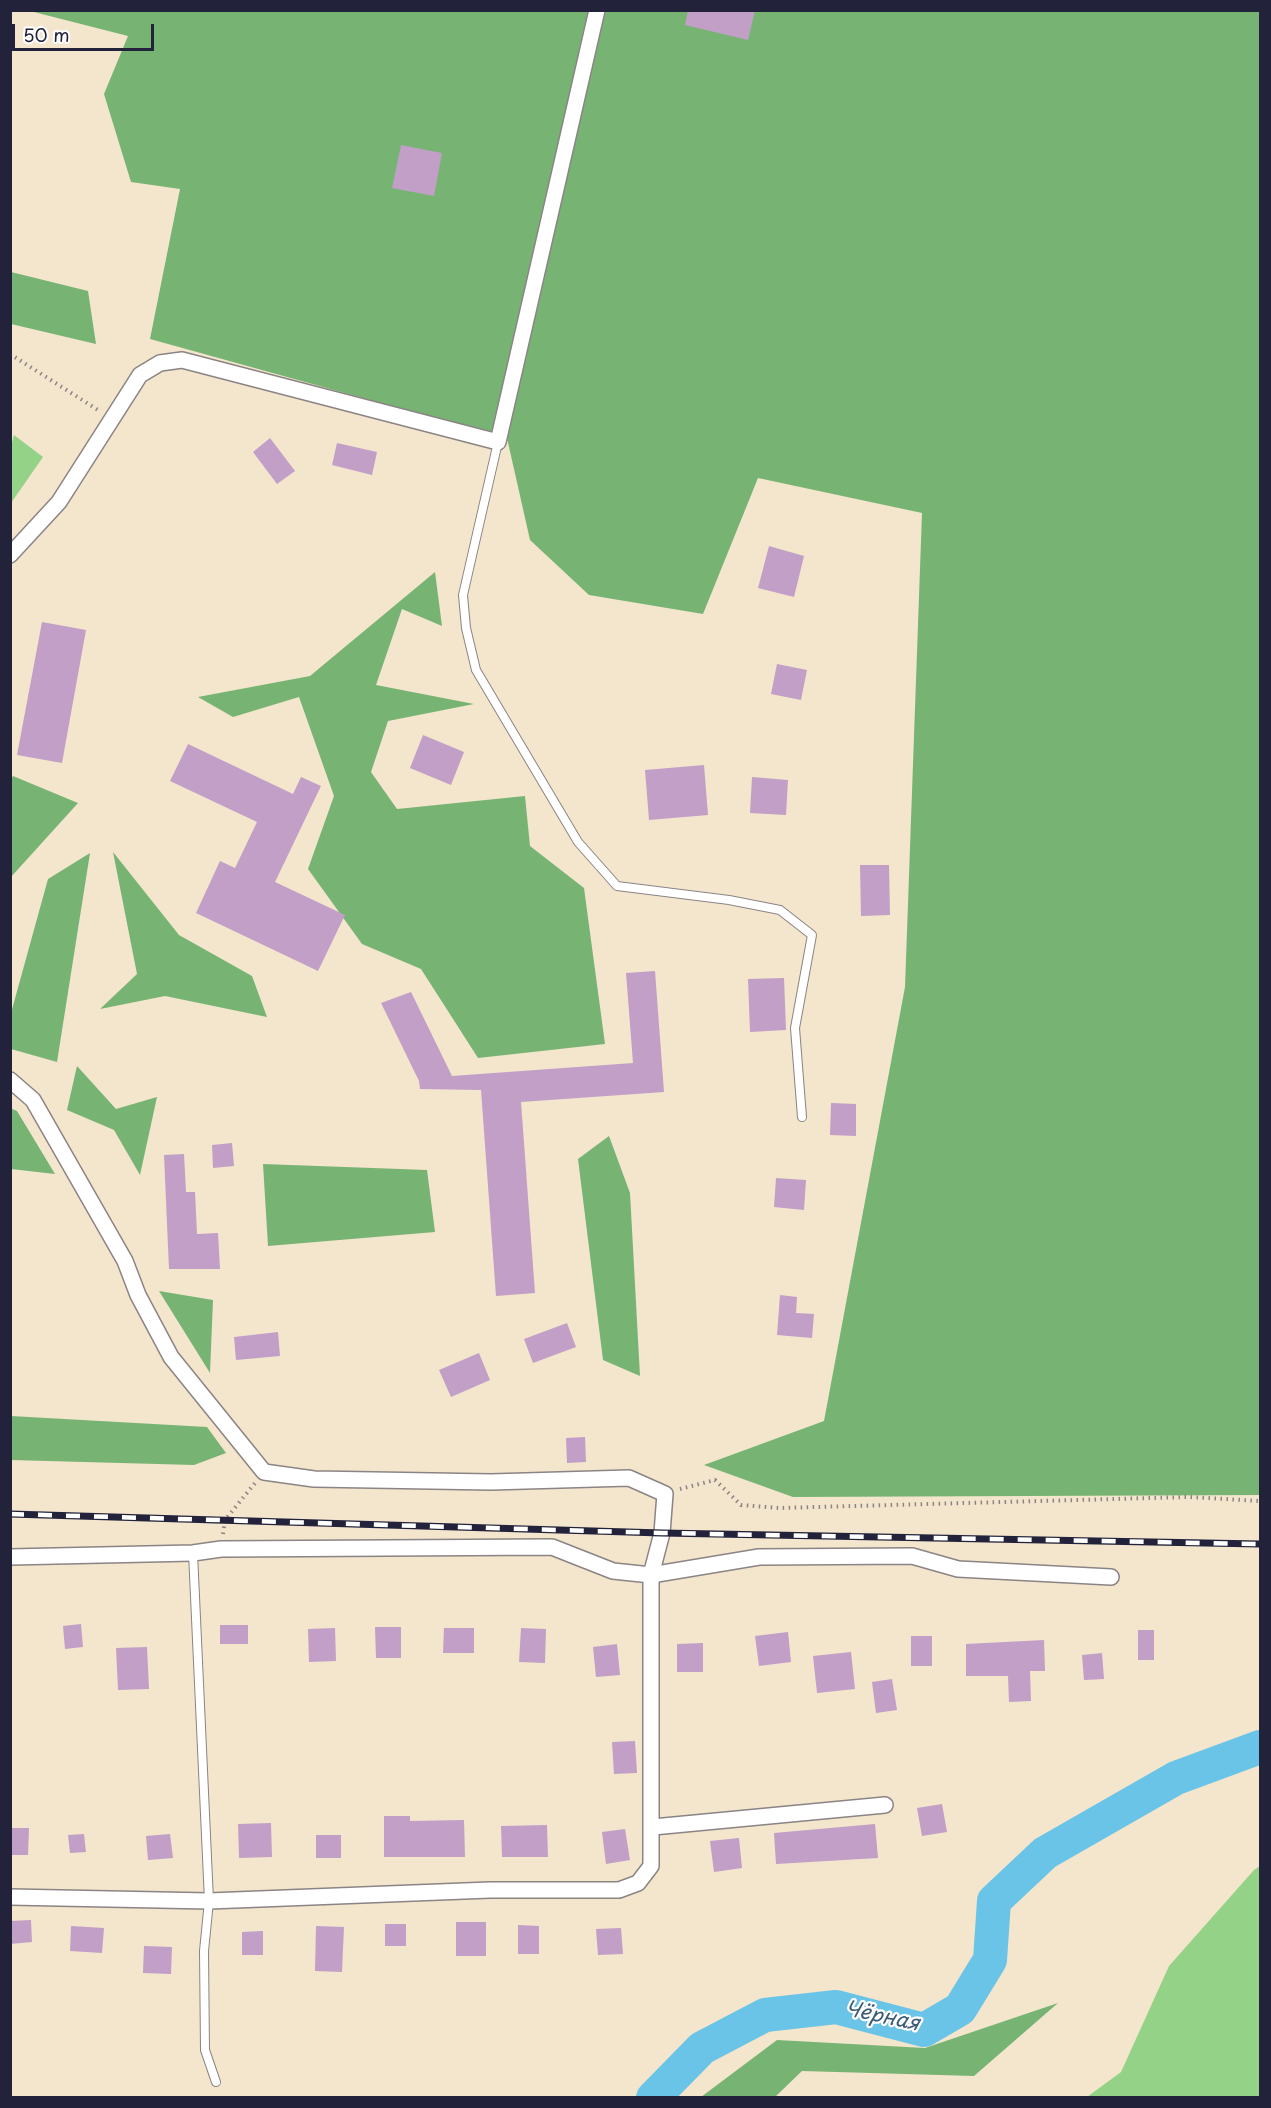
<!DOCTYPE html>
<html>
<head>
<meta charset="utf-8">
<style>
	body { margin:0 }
	#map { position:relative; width:1271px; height:2108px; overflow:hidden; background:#f4e5cd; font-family:"Playpen Sans",sans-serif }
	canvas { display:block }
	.frame { position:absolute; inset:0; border:12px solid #22223b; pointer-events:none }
	.scale { position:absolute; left:12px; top:24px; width:142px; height:27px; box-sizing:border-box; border:3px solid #22223b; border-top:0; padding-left:8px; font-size:18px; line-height:21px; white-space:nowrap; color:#22223b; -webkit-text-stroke:4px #fff; paint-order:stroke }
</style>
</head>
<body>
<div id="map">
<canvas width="1271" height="2108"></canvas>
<div class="frame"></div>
<div class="scale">50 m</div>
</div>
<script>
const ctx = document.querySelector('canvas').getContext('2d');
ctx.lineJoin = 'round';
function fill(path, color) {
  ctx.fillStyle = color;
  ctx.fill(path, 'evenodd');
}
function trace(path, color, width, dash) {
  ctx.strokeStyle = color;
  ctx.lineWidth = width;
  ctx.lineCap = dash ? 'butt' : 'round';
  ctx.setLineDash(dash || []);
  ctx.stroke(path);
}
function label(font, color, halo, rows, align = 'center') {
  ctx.font = font + ' "Playpen Sans",sans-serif';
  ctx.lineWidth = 4.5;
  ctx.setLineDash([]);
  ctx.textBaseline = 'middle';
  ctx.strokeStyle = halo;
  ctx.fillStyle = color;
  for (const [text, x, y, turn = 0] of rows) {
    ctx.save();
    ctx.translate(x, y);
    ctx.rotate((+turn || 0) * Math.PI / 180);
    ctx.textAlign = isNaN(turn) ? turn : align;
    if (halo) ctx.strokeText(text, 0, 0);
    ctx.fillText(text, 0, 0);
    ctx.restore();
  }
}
const green = new Path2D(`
	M14 435 43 457 11 503 10 450Z
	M1260 1866V2097H1087L1121 2072 1169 1966 1254 1870Z`);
const forest = new Path2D(`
	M30 11H1260V1495L793 1497 704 1465 824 1421 905 987 922 513 758 478 703 614 589 595 530 540 507 438 150 339 180 189 131 182 104 94 128 36Z
	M11 272 88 291 96 344 11 324Z
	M435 572 442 626 402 609 376 685 474 704 388 721 371 772 397 809 525 796 530 846 584 888 605 1044 478 1058 421 969 362 944 308 869 334 796 299 697 233 717 198 697 310 676Z
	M13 776 78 803 11 877 10 782Z
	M113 852 179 935 252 976 267 1017 165 996 100 1009 137 974Z
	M90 853 57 1062 11 1049V1013L48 879Z
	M77 1066 116 1109 157 1097 140 1175 114 1130 67 1110Z
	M10 1108 17 1111 55 1174 11 1169Z
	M609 1136 630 1193 640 1376 603 1360 578 1159Z
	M263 1164 427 1170 435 1232 268 1246Z
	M159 1291 213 1300 210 1373Z
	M11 1416 207 1427 226 1453 194 1465 11 1460Z
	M1058 2003 974 2076 802 2071 775 2097H701L777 2040 925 2048Z`);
const river = new Path2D(`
	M653 2098 702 2048 765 2015 836 2007 924 2030 960 2009 990 1960 994 1901 1045 1853 1176 1778 1260 1747`);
const building = new Path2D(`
	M688 10H755L748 40 685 25Z
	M401 145 442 153 434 196 392 188Z
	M270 438 295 471 277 484 253 452Z
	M337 443 377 452 372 475 332 465Z
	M769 546 804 556 794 597 758 588Z
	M42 622 86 630 62 763 17 755Z
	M777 664 807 670 801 700 771 694Z
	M423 735 464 752 451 785 410 768Z
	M188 744 293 794 301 777 321 786 275 882 345 915 318 971 196 913 220 861 235 868 257 822 170 781Z
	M704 765 708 815 649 820 645 770Z
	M752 777 788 780 786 815 750 813Z
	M860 865H889L890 915 861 916Z
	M655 971 664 1092 521 1102 535 1293 496 1296 481 1090 420 1089 419 1081 381 1003 411 992 452 1076 633 1063 626 973Z
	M784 978 786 1030 750 1032 748 979Z
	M831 1103 856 1104V1136L830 1135Z
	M232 1143 234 1166 213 1168 212 1145Z
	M184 1154 186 1192H195L197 1234 218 1233 220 1269H169L164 1155Z
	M776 1178 806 1180 804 1210 774 1207Z
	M780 1295 797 1297 796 1313 814 1314 812 1338 777 1335Z
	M567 1323 576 1347 533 1363 524 1339Z
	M278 1332 280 1356 236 1360 234 1337Z
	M479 1353 490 1380 451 1397 439 1370Z
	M585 1437 586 1462 567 1463 566 1438Z
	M81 1624 83 1647 65 1649 63 1626Z
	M220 1625H248V1644H220Z
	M375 1627H401V1658H376Z
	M335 1628 336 1661 309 1662 308 1629Z
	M444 1628H474V1653H443Z
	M521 1628 546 1629 545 1663 519 1662Z
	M1138 1630H1154V1660H1138Z
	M788 1632 791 1662 759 1666 755 1636Z
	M911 1636H932V1666H911Z
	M1044 1640 1045 1671H1030L1031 1701 1009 1702 1008 1676H966V1644Z
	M703 1643V1672H677V1644Z
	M617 1644 620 1675 596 1677 593 1647Z
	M147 1647 149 1689 118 1690 116 1648Z
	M851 1652 855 1689 817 1693 813 1656Z
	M1102 1653 1104 1679 1084 1680 1082 1655Z
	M892 1679 897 1710 876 1713 872 1682Z
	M635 1741 637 1773 614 1774 612 1742Z
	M942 1804 947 1832 922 1836 917 1808Z
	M384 1816H410V1821L464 1820 465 1857H384Z
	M271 1823 272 1857 239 1858 238 1824Z
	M875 1824 878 1858 776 1864 774 1833Z
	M547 1825 548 1857H502L501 1826Z
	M10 1828H29L28 1855H10Z
	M625 1829 630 1860 606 1864 602 1832Z
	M84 1834 86 1852 70 1853 68 1835Z
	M170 1834 173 1858 148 1860 146 1836Z
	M316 1835H341V1858H316Z
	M739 1838 742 1868 714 1872 710 1841Z
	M31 1920 32 1942 10 1944V1921Z
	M456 1922H486V1956H456Z
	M385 1924H406V1946H385Z
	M518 1925 539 1926V1954H518Z
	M71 1926 104 1928 102 1953 70 1951Z
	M316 1926 344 1927 342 1972 315 1971Z
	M621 1928 623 1954 598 1955 596 1929Z
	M263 1931V1955H242V1932Z
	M144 1946 172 1947 171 1974 143 1973Z`);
const path = new Path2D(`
	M10 354 98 410
	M680 1489 715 1480 741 1505 779 1508 1189 1497 1260 1501
	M223 1534 225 1520 255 1483`);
const lane = new Path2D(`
	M498 442 463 595 466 628 476 670 578 842 617 886 729 900 780 910 812 935 795 1028 802 1117
	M193 1553 209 1901 204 1951 205 2050 216 2082`);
const street = new Path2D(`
	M10 555 59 502 140 375 160 363 182 360 498 442 597 10
	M10 1080 33 1100 125 1261 138 1295 171 1357 264 1472 314 1479 491 1482 629 1478 665 1494 662 1533 651 1575V1866L638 1883 619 1890H490L209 1901 10 1897
	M10 1557 193 1553 221 1549 552 1547 613 1571 651 1575 759 1557 912 1556 958 1569 1111 1577
	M653 1827 885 1805`);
const rail = new Path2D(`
	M10 1514 662 1533 1260 1544`);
const waterNames = [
	["Чёрная",882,2017,12]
];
fill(green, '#94d287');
fill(forest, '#77b474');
trace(river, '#6ac4e7', 34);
fill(building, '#c19fc7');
trace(lane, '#8b8484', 10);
trace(street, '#8b8484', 18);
trace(path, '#8b8484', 4, [1.5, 4.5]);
trace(lane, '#fff', 8);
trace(street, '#fff', 15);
trace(rail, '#22223b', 7);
trace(rail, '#fff', 4.5, [14]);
label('italic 21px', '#3b5b77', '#fff', waterNames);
</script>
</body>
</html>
